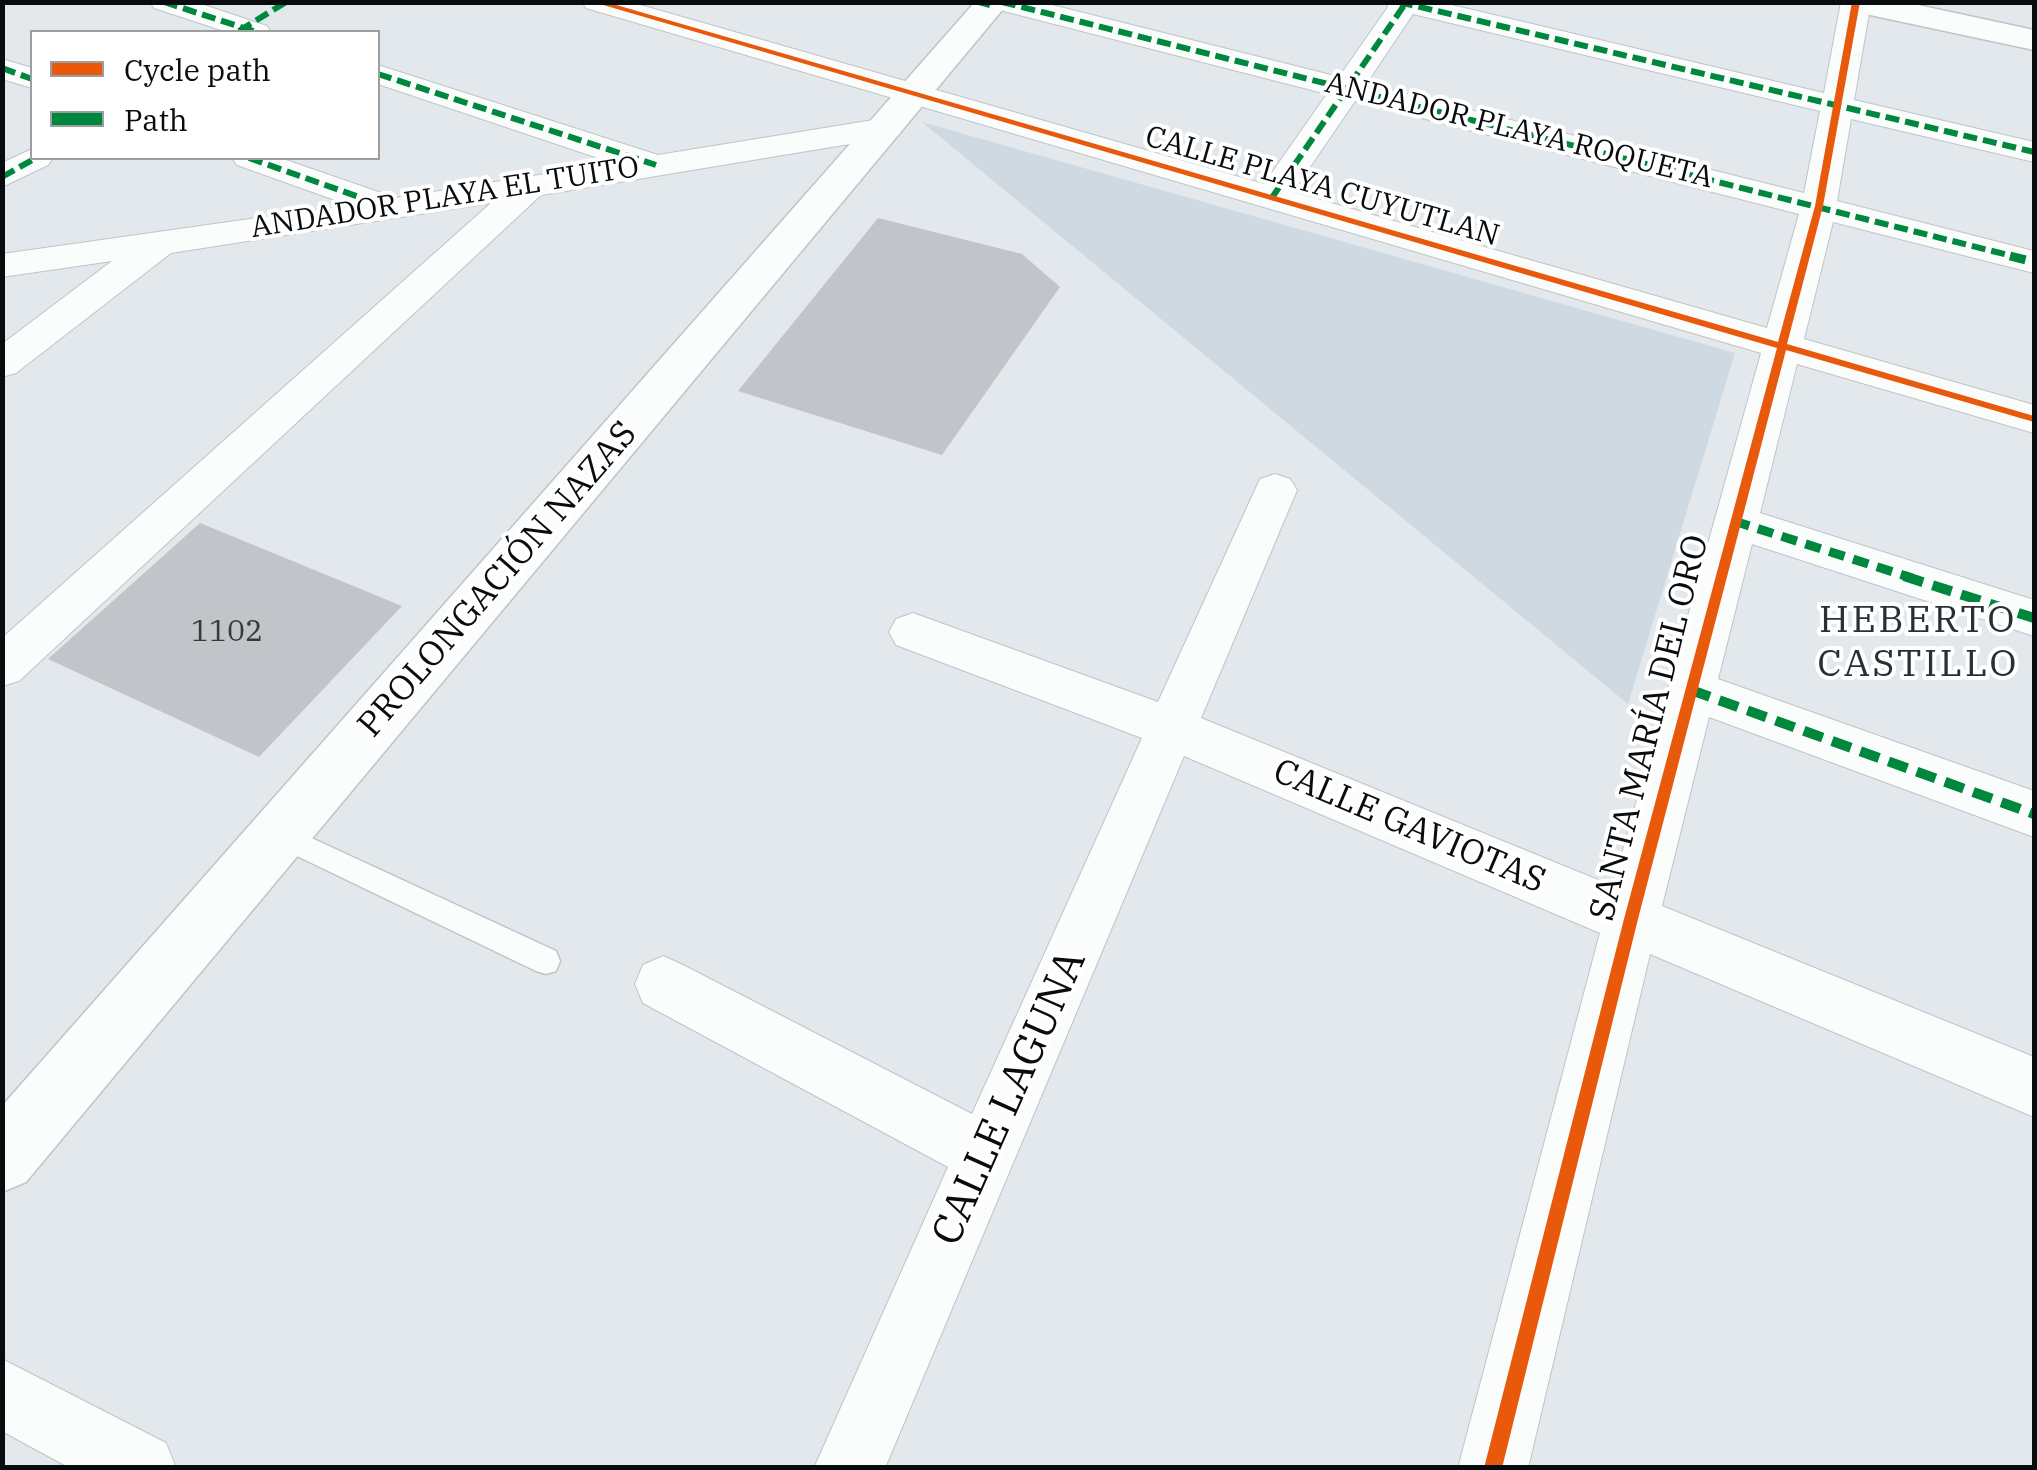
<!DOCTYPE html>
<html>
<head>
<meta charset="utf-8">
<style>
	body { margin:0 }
	#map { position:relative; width:2037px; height:1470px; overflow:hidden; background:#e3e8ec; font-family:"IBM Plex Serif",serif }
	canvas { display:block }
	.frame { position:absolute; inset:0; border:5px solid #090c0e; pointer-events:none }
	.legend { position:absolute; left:30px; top:30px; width:350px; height:130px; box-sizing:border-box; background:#fff; border:2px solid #9d9e9f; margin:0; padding:12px 18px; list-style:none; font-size:30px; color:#090c0e }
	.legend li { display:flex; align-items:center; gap:20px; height:50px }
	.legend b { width:50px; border:2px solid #9d9e9f }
</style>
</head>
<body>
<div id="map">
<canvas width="2037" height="1470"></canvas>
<div class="frame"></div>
<ul class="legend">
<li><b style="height:12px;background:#e8590c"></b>Cycle path</li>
<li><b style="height:12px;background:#00873e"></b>Path</li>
</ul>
</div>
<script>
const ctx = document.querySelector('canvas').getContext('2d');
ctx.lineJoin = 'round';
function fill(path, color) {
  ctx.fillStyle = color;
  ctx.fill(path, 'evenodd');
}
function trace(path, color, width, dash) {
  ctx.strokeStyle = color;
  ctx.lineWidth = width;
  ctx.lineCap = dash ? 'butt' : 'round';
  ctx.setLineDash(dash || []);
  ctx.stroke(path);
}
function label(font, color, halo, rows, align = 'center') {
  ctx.font = font + ' "IBM Plex Serif",serif';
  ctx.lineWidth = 8;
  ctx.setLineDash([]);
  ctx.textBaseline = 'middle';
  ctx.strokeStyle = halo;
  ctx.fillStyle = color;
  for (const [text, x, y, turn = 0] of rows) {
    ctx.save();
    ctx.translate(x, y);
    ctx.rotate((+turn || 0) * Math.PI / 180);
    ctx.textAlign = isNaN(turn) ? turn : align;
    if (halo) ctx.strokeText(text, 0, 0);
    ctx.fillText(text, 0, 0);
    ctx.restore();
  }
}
const built = new Path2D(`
	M922 122 1735 353 1628 704Z`);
const building = new Path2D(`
	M878 218 1022 254 1060 287 942 455 738 391Z
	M200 523 402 606 259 757 48 659Z`);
const lane = new Path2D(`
	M279 823 556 951 560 961 556 971 546 974 536 971 270 843 266 835 270 827Z`);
const street = new Path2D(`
	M150 2H195L267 26 271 32H227L154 8Z
	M582 2H630L1264 184 1327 94 992 8 988 2H1040L1339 77 1388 7 1385 2H1439L1824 93 1841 2H1871L1854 100 2034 142V162L1851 119 1837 201 2034 251V273L1833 222 1804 339 2034 405V433L1797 364 1760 513 2034 600V636L1752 544 1718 679 2034 791V837L1709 717 1662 906 2034 1057V1117L1650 954 1528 1468H1458L1600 933 1184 756 885 1468H814L948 1167 643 1003 635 984 643 965 663 956 683 965 972 1114 1142 738 896 645 889 632 896 619 913 613 1158 702 1260 479 1275 474 1290 479 1297 490 1201 718 1613 886 1761 353 586 8ZM1413 14 1820 111 1804 193 1366 84ZM1355 101 1799 214 1767 328 1293 192Z
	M2 59 32 68V88L2 79Z
	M378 65 658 155 886 118 898 121 903 128 898 135 886 138 541 195 19 681 2 686V638L491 203 171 253 16 373 2 377V344L112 261 2 277V254L349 205 237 165 232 158H280L396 198 613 163 378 84Z
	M32 149V158H53L48 165 2 187V163Z
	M2 1359 166 1443 176 1468H70L2 1431Z`);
const secondary = new Path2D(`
	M1840 2H1904L2034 30V50L1856 12 1845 9Z`);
const primary = new Path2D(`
	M975 2H1009L26 1182 2 1192V1106Z`);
const quietFar2 = new Path2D(`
	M164 2 256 32
	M979 2 990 5
	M1002 2 2020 258
	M1399 2 2034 152
	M239 31 286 2
	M2 68 32 79
	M378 74 656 165
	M249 158 393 209
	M2 177 36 158
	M1271 199 1405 4`);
const quietFar1 = new Path2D(`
	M2010 256 2034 262
	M1734 521 1912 578`);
const quiet = new Path2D(`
	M1904 576 2034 618
	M1691 690 2034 814`);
const cycleway = new Path2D(`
	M593 2H606L1778 342 1815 206 1852 2H1860L1823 206 1787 344 2034 416V422L1786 350 1638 919 1502 1468H1484L1624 919 1777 348Z`);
const farStreetnames = [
	["ANDADOR PLAYA ROQUETA",1519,131,14],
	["CALLE PLAYA CUYUTLAN",1322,187,16],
	["ANDADOR PLAYA EL TUITO",445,198,-9]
];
const numberNames = [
	["1102",227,632]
];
const streetNames = [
	["PROLONGACIÓN NAZAS",498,580,-49],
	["SANTA MARÍA DEL ORO",1650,728,-76],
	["CALLE GAVIOTAS",1409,827,23]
];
const neighbourhoodNames = [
	["HEBERTO",1918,621],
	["CASTILLO",1918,665]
];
const nearStreetnames = [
	["CALLE LAGUNA",1010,1098,-66]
];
fill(built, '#cfd9e1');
fill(building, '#c1c5c9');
trace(lane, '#c0c4c7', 3);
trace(street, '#c0c4c7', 2);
trace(secondary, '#c0c4c7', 3);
trace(primary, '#c0c4c7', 3);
fill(lane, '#fbfcfc');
fill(street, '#fbfcfc');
fill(secondary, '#fbfcfc');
fill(primary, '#fbfcfc');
trace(quietFar2, '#00873e', 6, [14, 6]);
trace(quietFar1, '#00873e', 9, [16, 9]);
trace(quiet, '#00873e', 10, [20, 10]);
fill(cycleway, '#e8590c');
label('30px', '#090c0e', '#fff', farStreetnames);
label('30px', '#373a3d', null, numberNames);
label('35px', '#090c0e', '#fff', streetNames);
ctx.letterSpacing = '2.5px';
label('38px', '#293035', '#fff', neighbourhoodNames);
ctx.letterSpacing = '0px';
label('42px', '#090c0e', '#fff', nearStreetnames);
</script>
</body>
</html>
